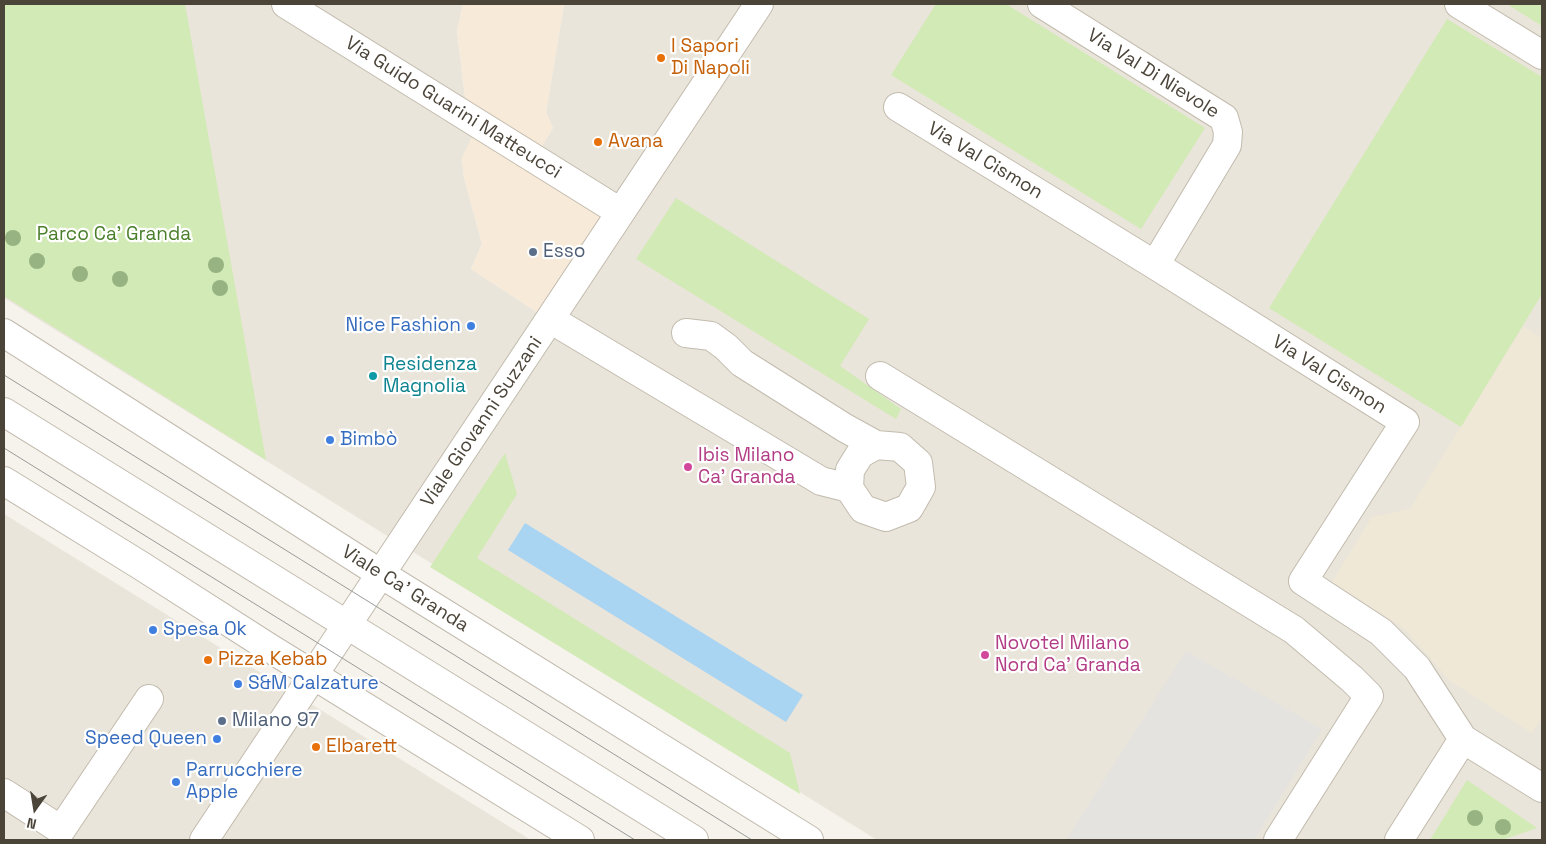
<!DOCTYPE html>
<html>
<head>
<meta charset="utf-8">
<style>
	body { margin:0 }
	#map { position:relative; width:1546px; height:844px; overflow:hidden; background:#f6f3ec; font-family:"Space Grotesk",sans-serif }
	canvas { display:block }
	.frame { position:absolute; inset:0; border:5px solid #4b4439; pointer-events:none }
	.north { position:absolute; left:10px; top:784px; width:50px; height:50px; -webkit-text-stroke:4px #fff; paint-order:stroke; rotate:193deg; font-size:14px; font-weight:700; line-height:20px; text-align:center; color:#4b4439 }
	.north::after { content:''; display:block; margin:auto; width:18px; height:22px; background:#4b4439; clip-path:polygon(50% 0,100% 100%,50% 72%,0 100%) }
</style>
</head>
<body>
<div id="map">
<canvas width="1546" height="844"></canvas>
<div class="frame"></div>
<div class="north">N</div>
</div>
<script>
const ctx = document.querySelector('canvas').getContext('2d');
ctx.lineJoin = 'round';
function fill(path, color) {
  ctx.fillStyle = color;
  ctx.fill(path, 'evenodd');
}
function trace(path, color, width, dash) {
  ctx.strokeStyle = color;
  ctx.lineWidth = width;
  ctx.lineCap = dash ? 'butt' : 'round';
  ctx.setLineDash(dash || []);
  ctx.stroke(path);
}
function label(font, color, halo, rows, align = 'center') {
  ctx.font = font + ' "Space Grotesk",sans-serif';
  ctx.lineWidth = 4.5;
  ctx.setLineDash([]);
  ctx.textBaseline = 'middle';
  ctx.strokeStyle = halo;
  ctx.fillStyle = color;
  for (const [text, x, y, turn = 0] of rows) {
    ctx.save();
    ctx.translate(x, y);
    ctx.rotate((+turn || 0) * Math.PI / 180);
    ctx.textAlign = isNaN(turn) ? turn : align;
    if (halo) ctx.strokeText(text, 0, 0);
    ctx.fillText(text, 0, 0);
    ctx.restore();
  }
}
const residential = new Path2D(`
	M4 4H463L457 31 467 113 477 128 462 158 464 178 482 244 471 269 546 318 532 162 553 128 546 112 564 4H1542V840H877L4 298Z
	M4 514 531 840H4Z`);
const commercial = new Path2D(`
	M463 4H564L546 112 553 128 536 156 467 113 457 31Z
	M477 128 617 215 546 318 471 269 482 244 464 178 462 157Z`);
const education = new Path2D(`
	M1523 326 1542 338V717L1532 733 1450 681 1405 629 1332 582 1372 517 1410 509Z`);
const green = new Path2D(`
	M4 4H185L266 460 4 296Z
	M936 4H1006L1205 128 1141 229 891 75Z
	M1507 4H1542V26Z
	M1447 19 1542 77V294L1461 427 1269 308Z
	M676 198 869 319 840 366 901 409 896 419 636 259Z
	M505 453 517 494 477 558 790 753 800 794 430 567Z
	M1467 780 1537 828 1502 840H1430Z`);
const parking = new Path2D(`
	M1186 651 1322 729 1254 840H1066Z`);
const water = new Path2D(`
	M525 523 803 695 786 722 508 550Z`);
const minor = new Path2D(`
	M286 4 620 212
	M1042 4 1224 118 1228 132 1227 145 1155 265
	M1459 4 1542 55
	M898 107 1155 265 1405 422 1303 581 1381 632 1417 668 1463 739 1542 788
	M550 319 821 481 849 488 863 509 886 517 909 508 921 487 918 463 900 447 876 445 860 454 850 470 849 488
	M4 333 381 574 809 840
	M686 333 711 336 726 347 742 363 845 428 876 445
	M880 376 1294 630 1352 679 1369 696 1278 840
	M4 412 694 840
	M4 481 140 565 268 647 580 840
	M4 793 61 830 149 699
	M204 840 759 4
	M1399 840 1463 739`);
const tram = new Path2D(`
	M4 375 752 840
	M4 448 635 840`);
const trees = [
	[13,238],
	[37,261],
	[216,265],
	[80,274],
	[120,279],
	[220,288],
	[1475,818],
	[1503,827]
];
const markers = [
	[661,58,5,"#e8710a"],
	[598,142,5,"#e8710a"],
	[533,252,5,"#5c6f8a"],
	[471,326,5,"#3f7fe0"],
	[373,376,5,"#0f9aa8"],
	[330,440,5,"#3f7fe0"],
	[688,467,5,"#d1479c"],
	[153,630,5,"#3f7fe0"],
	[985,655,5,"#d1479c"],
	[208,660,5,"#e8710a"],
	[238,684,5,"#3f7fe0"],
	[222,721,5,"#5c6f8a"],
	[217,739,5,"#3f7fe0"],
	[316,747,5,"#e8710a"],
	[176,782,5,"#3f7fe0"]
];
const foodNames = [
	["I Sapori",671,47],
	["Di Napoli",671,69],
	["Avana",608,142],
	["Pizza Kebab",218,660],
	["Elbarett",326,747]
];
const streetNames = [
	["Via Val Di Nievole",1153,74,32],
	["Via Guido Guarini Matteucci",453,108,32],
	["Via Val Cismon",985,161,31],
	["Via Val Cismon",1329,375,32],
	["Viale Giovanni Suzzani",482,422,-56],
	["Viale Ca' Granda",405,589,32]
];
const parkNames = [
	["Parco Ca' Granda",114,235]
];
const serviceNames = [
	["Esso",543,252],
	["Milano 97",232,721]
];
const shopNames = [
	["Nice Fashion",461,326,"right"],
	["Bimbò",340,440],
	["Spesa Ok",163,630],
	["S&M Calzature",248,684],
	["Speed Queen",207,739,"right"],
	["Parrucchiere",186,771],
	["Apple",186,793]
];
const cultureNames = [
	["Residenza",383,365],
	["Magnolia",383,387]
];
const hotelNames = [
	["Ibis Milano",698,456],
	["Ca' Granda",698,478],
	["Novotel Milano",995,644],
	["Nord Ca' Granda",995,666]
];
fill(residential, '#eae5da');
fill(commercial, '#f7ead8');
fill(education, '#efe8d6');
fill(green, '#d2eab5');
fill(parking, '#e5e3e0');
fill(water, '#a9d4f2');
trace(minor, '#c2bbae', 30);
trace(minor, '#fff', 28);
trace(tram, '#9a9a9a', 1);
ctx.fillStyle = '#97b381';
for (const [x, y] of trees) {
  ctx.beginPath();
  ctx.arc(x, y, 8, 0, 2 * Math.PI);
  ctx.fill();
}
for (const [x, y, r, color] of markers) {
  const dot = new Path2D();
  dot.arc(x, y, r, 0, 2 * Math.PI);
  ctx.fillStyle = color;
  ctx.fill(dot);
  trace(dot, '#fff', 2);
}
label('19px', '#c56008', '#fff', foodNames, 'left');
label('19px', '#4b4439', '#fff', streetNames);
label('19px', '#4a7f2a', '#fff', parkNames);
label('19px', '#4e5e75', '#fff', serviceNames, 'left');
label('19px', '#366cbe', '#fff', shopNames, 'left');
label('19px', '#0d838f', '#fff', cultureNames, 'left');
label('19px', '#b23c85', '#fff', hotelNames, 'left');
</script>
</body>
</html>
